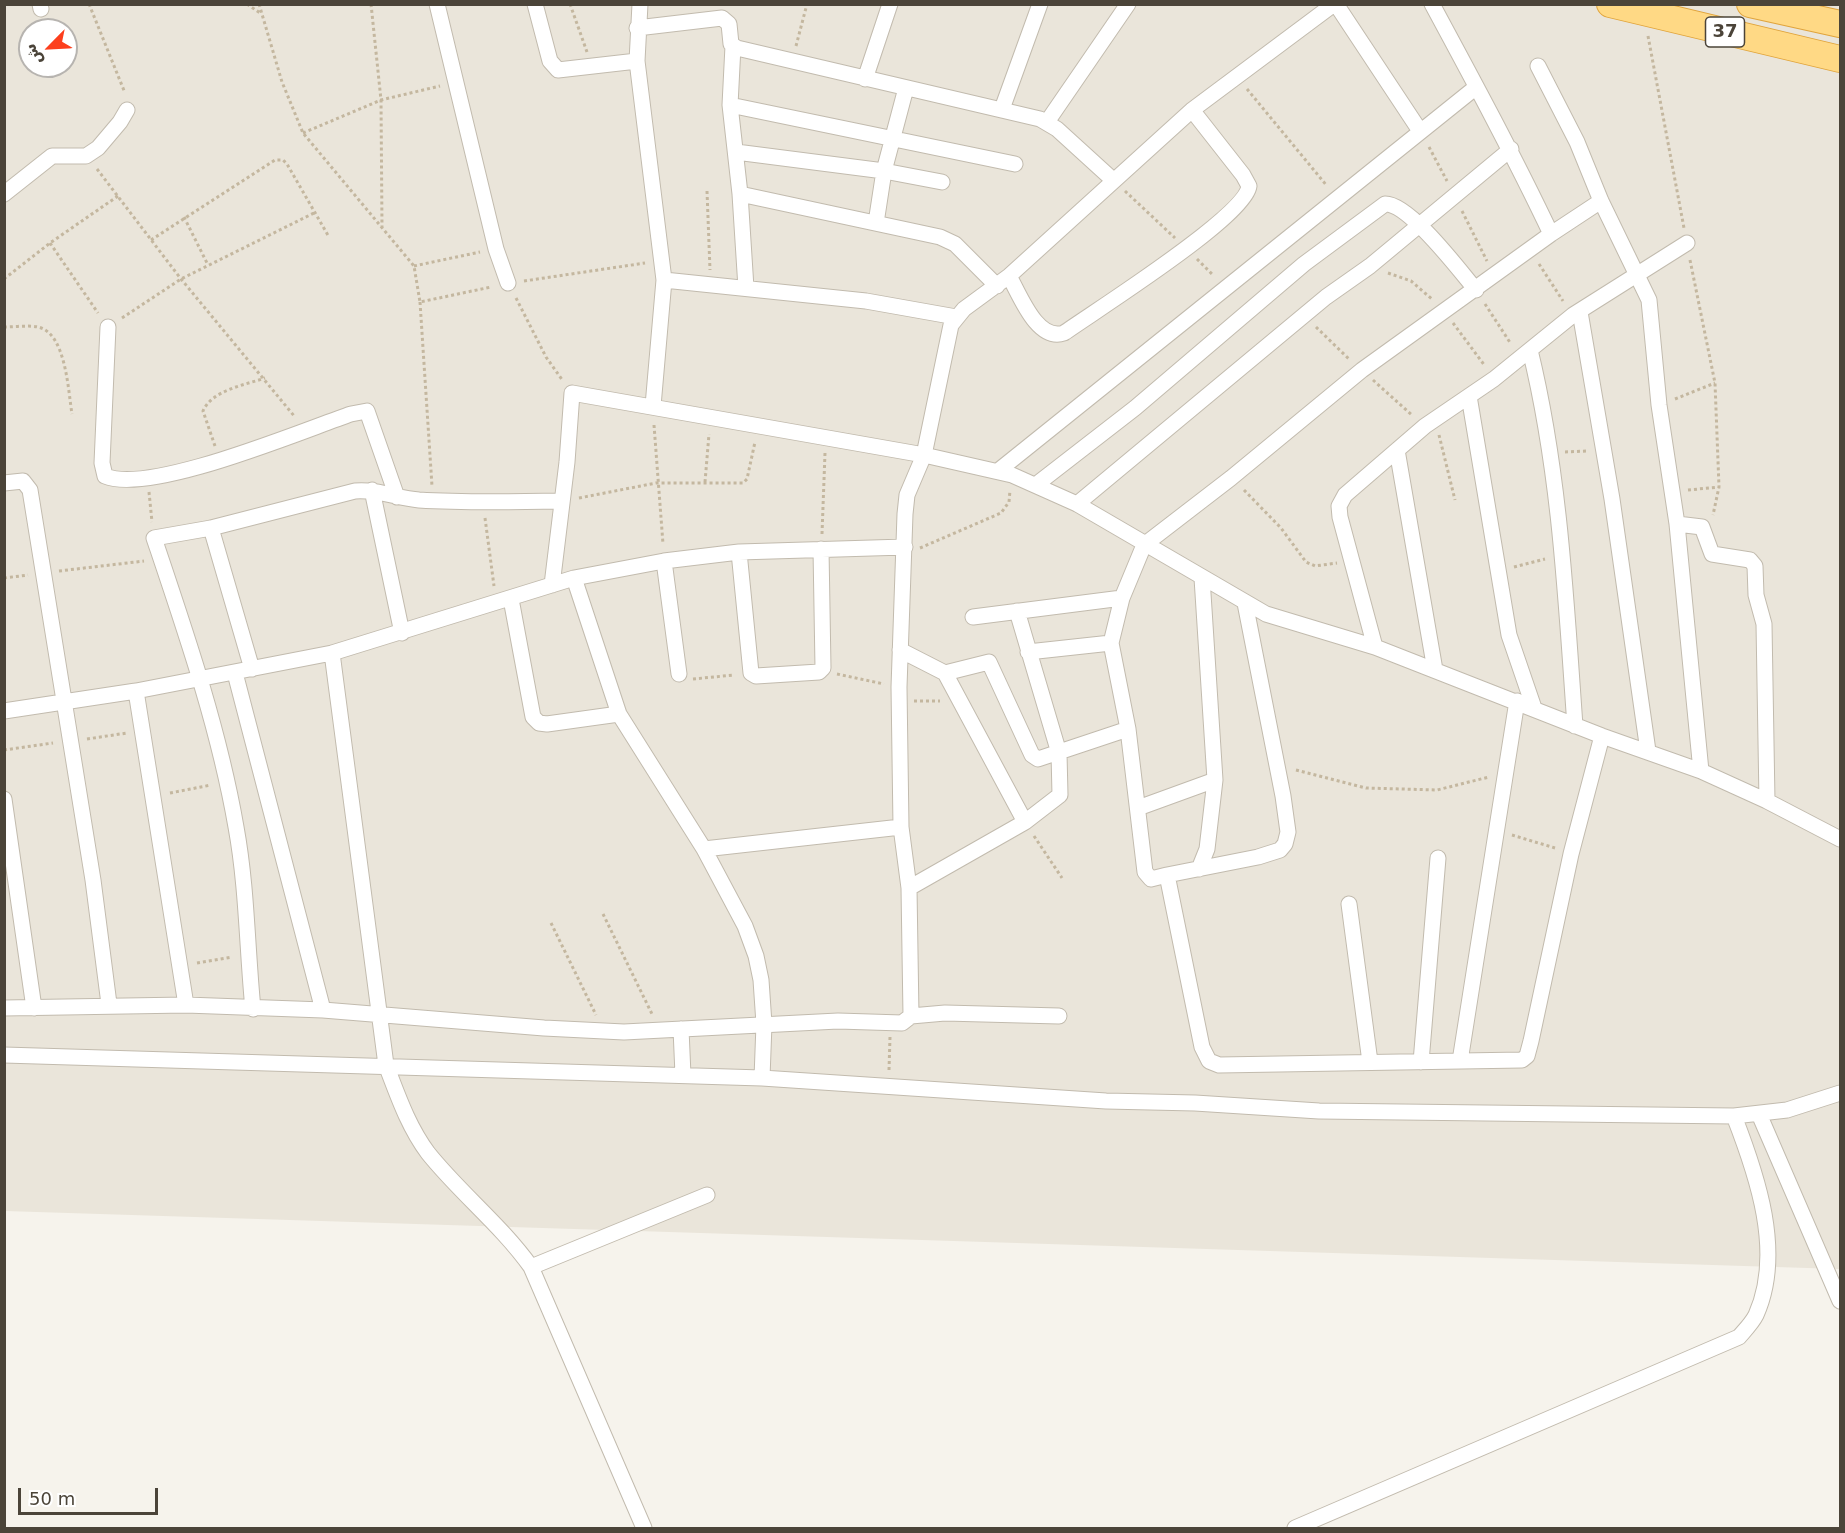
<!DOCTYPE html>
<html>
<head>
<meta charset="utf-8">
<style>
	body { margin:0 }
	#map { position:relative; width:1845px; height:1533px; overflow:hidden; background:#f6f3ec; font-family:"DejaVu Sans","Noto Naskh Arabic",sans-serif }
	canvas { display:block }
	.frame { position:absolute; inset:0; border:6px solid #4b4439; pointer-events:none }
	.north { position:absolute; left:18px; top:18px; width:60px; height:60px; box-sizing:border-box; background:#fff; border:2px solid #b7b4b0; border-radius:50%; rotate:246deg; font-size:16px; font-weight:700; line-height:24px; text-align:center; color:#4b4439 }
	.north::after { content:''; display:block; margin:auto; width:21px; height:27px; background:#fc3f1d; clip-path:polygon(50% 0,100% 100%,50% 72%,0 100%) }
	.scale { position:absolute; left:18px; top:1488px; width:140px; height:27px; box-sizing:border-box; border:3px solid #4b4439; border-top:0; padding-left:8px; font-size:18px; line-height:21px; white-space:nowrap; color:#4b4439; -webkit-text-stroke:4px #fff; paint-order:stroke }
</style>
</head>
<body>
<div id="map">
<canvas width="1845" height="1533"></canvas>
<div class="frame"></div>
<div class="north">ش</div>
<div class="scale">50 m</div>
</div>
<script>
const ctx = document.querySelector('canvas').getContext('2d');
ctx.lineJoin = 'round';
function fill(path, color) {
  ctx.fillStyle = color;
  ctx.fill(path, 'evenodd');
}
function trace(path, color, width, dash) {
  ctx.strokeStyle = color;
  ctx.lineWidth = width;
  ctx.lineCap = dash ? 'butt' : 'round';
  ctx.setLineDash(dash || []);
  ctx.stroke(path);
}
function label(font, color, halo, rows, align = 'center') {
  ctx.font = font + ' "DejaVu Sans",sans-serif';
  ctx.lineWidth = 4.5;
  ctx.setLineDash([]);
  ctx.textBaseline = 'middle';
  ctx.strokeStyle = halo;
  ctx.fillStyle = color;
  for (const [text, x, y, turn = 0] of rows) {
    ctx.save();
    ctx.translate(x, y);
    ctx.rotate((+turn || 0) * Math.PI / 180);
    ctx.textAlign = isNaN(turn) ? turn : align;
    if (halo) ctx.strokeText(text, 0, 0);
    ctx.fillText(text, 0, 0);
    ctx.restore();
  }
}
const residential = new Path2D(`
	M5 5H1840L1839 1269 5 1211ZM30 30H66V66H30Z`);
const path = new Path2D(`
	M89 4 125 93
	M247 4 260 13
	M259 4 282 82 303 133 414 266 420 302 491 287
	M371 4 381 100 382 227
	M570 4 587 52
	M1648 36 1684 228
	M796 46 807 4
	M4 88V98
	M1247 89 1327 186
	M303 133 381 100 440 86
	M1429 147 1447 181
	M97 169 181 279 295 417
	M707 191 710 270
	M1125 191 1175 238
	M1462 211 1487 261
	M184 217 208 265
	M151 240 275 160H283L287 164 329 237
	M50 243 98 313
	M1197 259 1214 276
	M1690 260 1715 383 1719 487 1713 515
	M1539 264 1563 301
	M414 266 480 252
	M1388 273 1411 281 1433 300
	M4 279 50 243 118 196
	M524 281 645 263
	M516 298 546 357 563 381
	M420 302 432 486
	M1485 304 1511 344
	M122 318 181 279 316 212
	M1453 323 1485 366
	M4 327C15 327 28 325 38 327 66 333 68 390 72 414
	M1316 327 1350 360
	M1373 380 1413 416
	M1675 399 1715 383
	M654 425 663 544
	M1439 435 1455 500
	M215 446 203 411C212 390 245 385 265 378
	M1565 452 1588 451
	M705 482 709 434
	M1244 490 1281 528 1306 562 1315 566 1337 563
	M1688 490 1719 487
	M149 492 152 522
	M579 498 656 483H743L747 479 755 442
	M485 518 494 586
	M822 534 825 453
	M920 548 1001 513 1009 502 1010 490
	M1514 567 1545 559
	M59 571 144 561
	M4 578 28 575
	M837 674 884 684
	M693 679 734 675
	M914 701H940
	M87 739 127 733
	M4 750 53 743
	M1296 770 1366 788 1437 790 1489 777
	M170 793 211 785
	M1512 835 1555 848
	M1034 836 1062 878
	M603 914 652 1014
	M551 923 596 1015
	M197 963 232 957
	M889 1070 890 1037`);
const minor = new Path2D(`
	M40 4 41 9
	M437 4 496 249 508 283
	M535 4 550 61 558 70 637 61
	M640 4 637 61 664 280 653 406
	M1336 4 1420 131
	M1432 4C1473 80 1514 156 1551 234
	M637 28 722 18 729 24 731 44 737 48 1040 119 1057 129 1113 180
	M733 46 730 105 740 194 746 288
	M1538 66 1577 142 1601 201 1649 300 1659 405 1677 524 1701 771
	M865 79 890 4
	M730 105 1015 164
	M1002 109 1040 4
	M1047 122 1128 4
	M736 152 884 171 942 182
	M4 194 52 156H86L98 148 120 122 127 110
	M740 194 940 237 955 244 997 286
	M1601 201 1551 234 1362 370 1231 478 1144 545 1122 598 1111 643 1128 729 1145 872 1151 879 1167 875 1202 1047 1209 1061 1219 1065 1522 1060 1527 1056 1531 1041 1571 854 1602 736
	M876 223 884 171 906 88
	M1009 276C1020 295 1037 342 1064 333 1095 311 1246 216 1249 186L1243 175 1192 110
	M664 280 866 301 956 317
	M1580 312 1612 499 1648 751
	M108 327 102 463 105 476C150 495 301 431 351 414L367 411 397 497
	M1530 350C1560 473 1566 600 1575 726
	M1469 396 1509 635 1534 708
	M1397 450 1435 670
	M998 471 1475 88
	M4 483 23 481 30 490 93 880 109 1004
	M1037 484 1135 408 1304 264 1385 204C1409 203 1460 271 1476 290
	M372 490 402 633
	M1077 504 1326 297 1370 266 1511 149
	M211 528 252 669
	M739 552 751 673 756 676 819 672 823 668 821 549
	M664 561 679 674
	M574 578 619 714 704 849 745 926 756 956 761 980 764 1024 762 1078
	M552 585 567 462 572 393 924 455 1012 475 1077 504 1266 614 1375 647 1602 736 1701 771 1767 801 1764 624 1756 595 1755 566 1750 560 1712 554 1702 527 1677 524
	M511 599 533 717 539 723 547 724 619 714
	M973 617 1122 598
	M1375 647 1340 517 1339 506 1345 495 1425 426 1494 379 1573 315 1687 243
	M900 650 945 673 1025 822
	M1028 652 1111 643
	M332 653 386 1065C398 1096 408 1126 428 1153 460 1193 501 1225 531 1267L644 1528
	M235 673 323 1010
	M945 673 989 662 1032 755 1038 759 1128 729
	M136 691 186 1005
	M4 711 136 691 332 653 574 578 664 561 739 552 905 547
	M4 799 34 1008
	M1767 801 1840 839
	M1138 808 1215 780 1202 578
	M704 849 901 827
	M1199 869 1207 849 1215 780
	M1167 875 1258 857 1280 850 1285 844 1288 832 1283 796 1245 603
	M909 888 1025 822 1060 795 1059 753 1017 611
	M1349 904 1370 1062
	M4 1008 186 1005 323 1010 544 1028 624 1032 838 1021 902 1023 911 1016 945 1013 1059 1016
	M253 1009C247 949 247 887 236 827 219 729 186 633 154 538L211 528 355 491C377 489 397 498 419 500 466 503 514 502 562 501
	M911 1016 909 888 901 827 899 687 905 514 907 495 924 455 951 325 964 309 1009 276 1192 110 1334 4
	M681 1029 683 1075
	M4 1055 762 1078 1106 1101 1195 1103 1319 1111 1734 1116 1787 1110 1840 1093
	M1460 1061 1517 701
	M1421 1062 1438 858
	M1759 1114 1840 1301
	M531 1267 707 1195
	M1295 1528 1739 1337C1745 1330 1752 1323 1756 1315 1784 1253 1757 1175 1734 1116`);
const trunk = new Path2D(`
	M1610 4 1840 59
	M1750 4 1840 24`);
const shields = [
	[1725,32,39]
];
const shieldNames = [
	["37",1725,32]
];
fill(residential, '#eae5da');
trace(minor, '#c2bbae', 17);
trace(trunk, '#e0a43c', 28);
trace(path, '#c4b79f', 3, [3, 3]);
trace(minor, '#fff', 15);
trace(trunk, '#ffd985', 26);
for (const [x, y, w] of shields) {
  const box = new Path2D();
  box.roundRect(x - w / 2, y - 15, w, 30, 4.5);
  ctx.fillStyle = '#fff';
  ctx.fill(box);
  trace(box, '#4b4439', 1.5);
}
label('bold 18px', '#4b4439', null, shieldNames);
</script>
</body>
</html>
